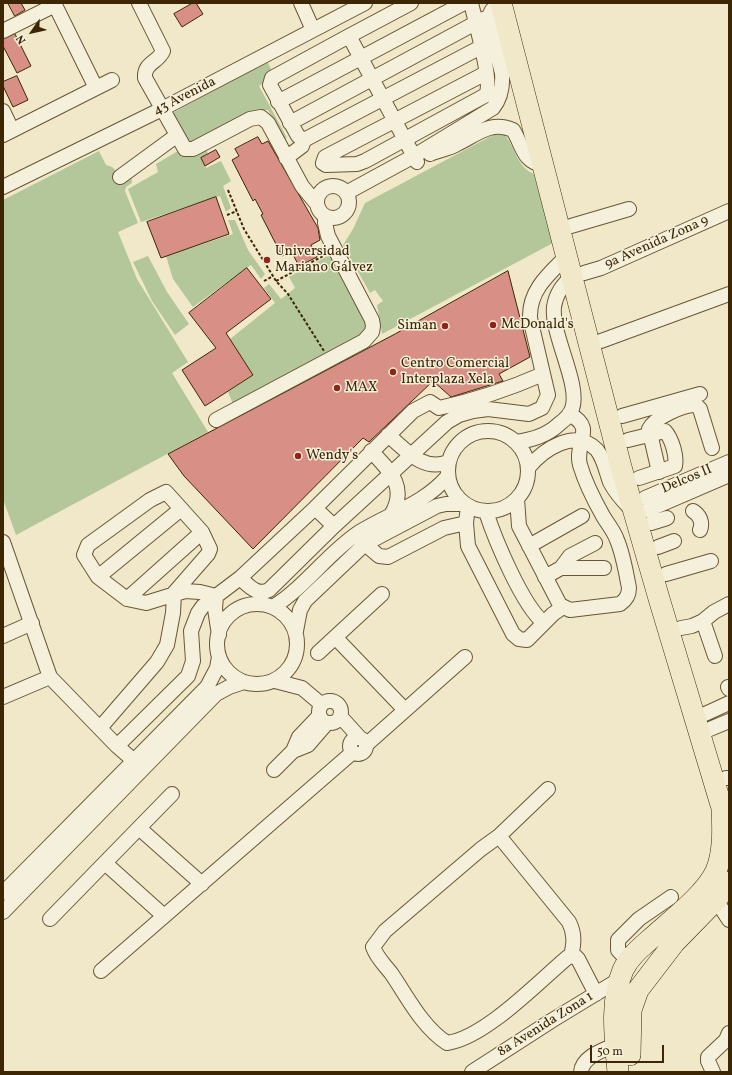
<!DOCTYPE html>
<html>
<head>
<meta charset="utf-8">
<style>
	body { margin:0 }
	#map { position:relative; width:732px; height:1075px; overflow:hidden; background:#f0e8c8; font-family:Vollkorn,serif }
	canvas { display:block }
	.frame { position:absolute; inset:0; border:4px solid #3c2603; pointer-events:none }
	.north { position:absolute; left:12px; top:12px; width:40px; height:40px; -webkit-text-stroke:3px #f5f0db; paint-order:stroke; rotate:236deg; font-size:11px; font-weight:700; line-height:16px; text-align:center; color:#3c2603 }
	.north::after { content:''; display:block; margin:auto; width:14px; height:18px; background:#3c2603; clip-path:polygon(50% 0,100% 100%,50% 72%,0 100%) }
	.scale { position:absolute; left:590px; top:1045px; width:74px; height:18px; box-sizing:border-box; border:2px solid #3c2603; border-top:0; padding-left:5px; font-size:12px; line-height:14px; white-space:nowrap; color:#3c2603; -webkit-text-stroke:3px #f5f0db; paint-order:stroke }
</style>
</head>
<body>
<div id="map">
<canvas width="732" height="1075"></canvas>
<div class="frame"></div>
<div class="north">N</div>
<div class="scale">50 m</div>
</div>
<script>
const ctx = document.querySelector('canvas').getContext('2d');
ctx.lineJoin = 'round';
function fill(path, color) {
  ctx.fillStyle = color;
  ctx.fill(path, 'evenodd');
}
function trace(path, color, width, dash) {
  ctx.strokeStyle = color;
  ctx.lineWidth = width;
  ctx.lineCap = dash ? 'butt' : 'round';
  ctx.setLineDash(dash || []);
  ctx.stroke(path);
}
function label(font, color, halo, rows, align = 'center') {
  ctx.font = font + ' Vollkorn,serif';
  ctx.lineWidth = 3;
  ctx.setLineDash([]);
  ctx.textBaseline = 'middle';
  ctx.strokeStyle = halo;
  ctx.fillStyle = color;
  for (const [text, x, y, turn = 0] of rows) {
    ctx.save();
    ctx.translate(x, y);
    ctx.rotate((+turn || 0) * Math.PI / 180);
    ctx.textAlign = isNaN(turn) ? turn : align;
    if (halo) ctx.strokeText(text, 0, 0);
    ctx.fillText(text, 0, 0);
    ctx.restore();
  }
}
const green = new Path2D(`
	M267 61 271 69 266 74V81L259 86 287 138 284 139 268 110H260L190 145 173 113Z
	M493 135H505C516 149 517 167 534 174L553 243 382 334 377 305 383 301 375 290 370 293 343 245 353 229 365 203Z
	M183 148 189 157 206 149 208 154 201 158 206 168 221 161 231 181 223 186 231 208 226 212 220 196 141 222 128 189 158 172 156 164Z
	M99 151 106 165 112 167 116 171 131 174 132 183 126 187 125 191 138 223 118 232 137 279 188 362 172 373 208 432 16 535 3 499V200Z
	M228 220H235L248 250 265 274 261 279 251 265 193 307 173 279 166 256 233 234Z
	M331 254 365 315 367 332 233 404 228 392 253 375 230 339 275 303 264 288 269 284 281 299 295 288 289 277Z
	M148 256 167 292 189 324 175 335 152 301 133 262Z`);
const building = new Path2D(`
	M8 3H21L25 10 15 16Z
	M193 3H196L203 14 182 27 174 14Z
	M15 34 31 66 17 73 3 46V39Z
	M17 76 28 100 13 107 3 86V82Z
	M258 137 262 144 268 141 318 228 320 240 311 245 317 257 299 266 291 251 282 256 261 215 263 214 255 199 253 201 232 160 239 156 235 149Z
	M216 150 220 157 205 166 201 158Z
	M216 197 229 234 161 258 147 222Z
	M247 268 271 299 226 333 253 375 205 406 182 370 216 348 189 313Z
	M508 271 530 357 499 374 503 381 451 397 433 381 369 442 363 438 253 549 184 476 168 454 395 334Z`);
const path = new Path2D(`
	M228 190 244 229 276 281 288 294 324 351
	M227 215 237 211
	M264 281 273 276
	M276 281 325 255`);
const minor = new Path2D(`
	M54 3 96 88
	M139 3 163 51C158 63 144 62 145 78L185 149H193L250 119 261 117 268 123 302 186 316 203
	M301 3 313 30
	M471 3C475 20 493 83 486 95L365 161 357 164 326 165 323 163 325 157 486 73
	M3 31 55 5
	M349 36 411 3
	M278 102 464 3
	M3 111 12 130
	M290 123 483 19
	M3 135 112 80
	M304 140 481 47
	M430 154C439 150 449 149 457 144 476 135 491 120 513 130 523 146 523 163 544 165
	M286 158 302 146 304 140 298 136 270 85 272 78 349 36 417 162
	M120 177 176 136
	M317 202a16 16 0 1 1 32 0a16 16 0 1 1-32 0Z
	M3 187 162 109 365 3
	M346 193 414 156 493 108C501 98 503 87 502 73L488 18 492 10 502 4
	M571 226 629 209
	M584 273 601 268 729 211
	M601 341 729 294
	M622 416 700 394
	M216 420 364 341 372 332 373 326 372 320 328 236 325 223V217
	M448 471a40 40 0 1 1 80 0a40 40 0 1 1-80 0Z
	M388 435C406 450 423 472 448 462
	M628 440 665 431C672 439 677 456 675 466L639 478
	M516 442C532 440 546 436 558 425 564 420 569 417 572 409 581 385 551 335 554 307 556 293 563 285 572 276
	M371 451C390 471 408 487 391 515
	M528 468C543 450 575 427 597 450 604 459 606 471 610 482 615 492 623 501 631 509
	M659 472 649 429C654 418 684 404 696 405L700 409 712 448
	M645 498 729 462
	M517 499 519 526 560 605 570 610 620 604C626 600 629 595 629 588 626 572 623 554 617 540 614 531 607 523 603 516 594 500 585 482 580 465 574 443 597 428 569 414
	M468 506 466 523 468 546 513 634 519 639 527 640 553 614 563 607
	M315 508 334 526
	M648 510 729 475
	M693 511C700 515 703 523 700 530
	M486 512C495 539 522 605 544 623
	M651 523 667 518
	M3 542 50 677 117 746 140 766
	M365 544 379 556 388 557 444 528 466 523
	M529 546 582 516
	M658 547 674 541
	M561 568 570 556 595 543
	M666 574 711 561
	M98 577 181 509
	M545 577 561 568H604
	M240 578C249 586 257 596 269 590L334 526 447 422 459 415 473 411 488 409 529 414 542 408 548 395 530 318C529 290 549 274 567 256
	M127 599 202 532
	M217 644a40 40 0 1 1 80 0a40 40 0 1 1-80 0Z
	M273 607C306 586 327 554 358 533 388 514 424 504 447 477
	M703 621 714 612 729 604
	M681 628 692 626 703 621 715 656
	M296 631 300 610 305 601 365 544 437 506 446 504H464
	M3 636 32 623
	M335 637 405 710
	M318 653 382 594
	M275 681 302 688 321 704
	M728 687 729 689
	M3 697 50 677
	M319 712a11 11 0 1 1 22 0a11 11 0 1 1-22 0Z
	M705 714 729 703
	M340 716 359 737
	M100 728 157 662 167 645 173 613 174 593 208 554 210 549 202 532 166 492 150 500 88 545 84 555 98 577 127 599 146 603 185 591 200 592 216 596 215 609 219 635
	M710 729 729 721
	M350 746a8 8 0 1 1 16 0a8 8 0 1 1-16 0Z
	M367 744 465 657
	M117 746 188 676 193 661 191 631 198 613 203 606 240 578 315 508 413 411 430 402 439 408C476 400 509 389 543 374
	M293 751 308 745 327 723
	M274 770 293 751 299 737 319 716
	M726 778H729
	M548 789 499 836 569 922C575 934 574 944 571 956
	M139 828 202 884
	M499 836 481 849 385 931 373 947C377 958 384 964 391 973 407 996 422 1027 447 1043 485 1038 538 982 568 957L575 956 578 959 596 994
	M105 863 164 916
	M3 893 207 687 217 668 219 657
	M716 900 729 920
	M3 912 216 694 229 687 244 682
	M50 919 172 794
	M628 961 618 950V940L639 919 671 897
	M101 971 353 752
	M472 1072 551 1021 620 979
	M581 1072C582 1057 603 1050 615 1045
	M713 1072 708 1061V1057L726 1040 729 1033`);
const highway = new Path2D(`
	M501 3 621 467 660 602 722 808C723 827 724 852 716 871 706 893 674 918 656 934 644 945 630 955 623 970 610 1001 615 1039 618 1072
	M630 1055 631 1010 638 990 674 943 716 900 729 882`);
const markers = [
	[267,260,4,"#8f2418"],
	[493,325,4,"#8f2418"],
	[445,326,4,"#8f2418"],
	[393,372,4,"#8f2418"],
	[337,388,4,"#8f2418"],
	[298,456,4,"#8f2418"]
];
const streetNames = [
	["43 Avenida",185,97,-27],
	["9a Avenida Zona 9",657,243,-24],
	["Delcos II",687,480,-23],
	["8a Avenida Zona 1",546,1025,-32]
];
const poiNames = [
	["Universidad",275,252],
	["Mariano Gálvez",275,268],
	["McDonald's",501,325],
	["Siman",437,326,"right"],
	["Centro Comercial",401,364],
	["Interplaza Xela",401,380],
	["MAX",345,388],
	["Wendy's",306,456]
];
fill(green, '#b3c79b');
fill(building, '#d78f86');
trace(building, '#3c2603', 1);
trace(minor, '#695634', 16);
trace(highway, '#3c2603', 22);
trace(path, '#3c2603', 2, [3, 2]);
trace(minor, '#f5f0db', 14);
trace(highway, '#f0e8c8', 21);
for (const [x, y, r, color] of markers) {
  const dot = new Path2D();
  dot.arc(x, y, r, 0, 2 * Math.PI);
  ctx.fillStyle = color;
  ctx.fill(dot);
  trace(dot, '#f5f0db', 1.5);
}
label('14px', '#3c2603', '#f5f0db', streetNames);
label('14px', '#3c2603', '#f5f0db', poiNames, 'left');
</script>
</body>
</html>
